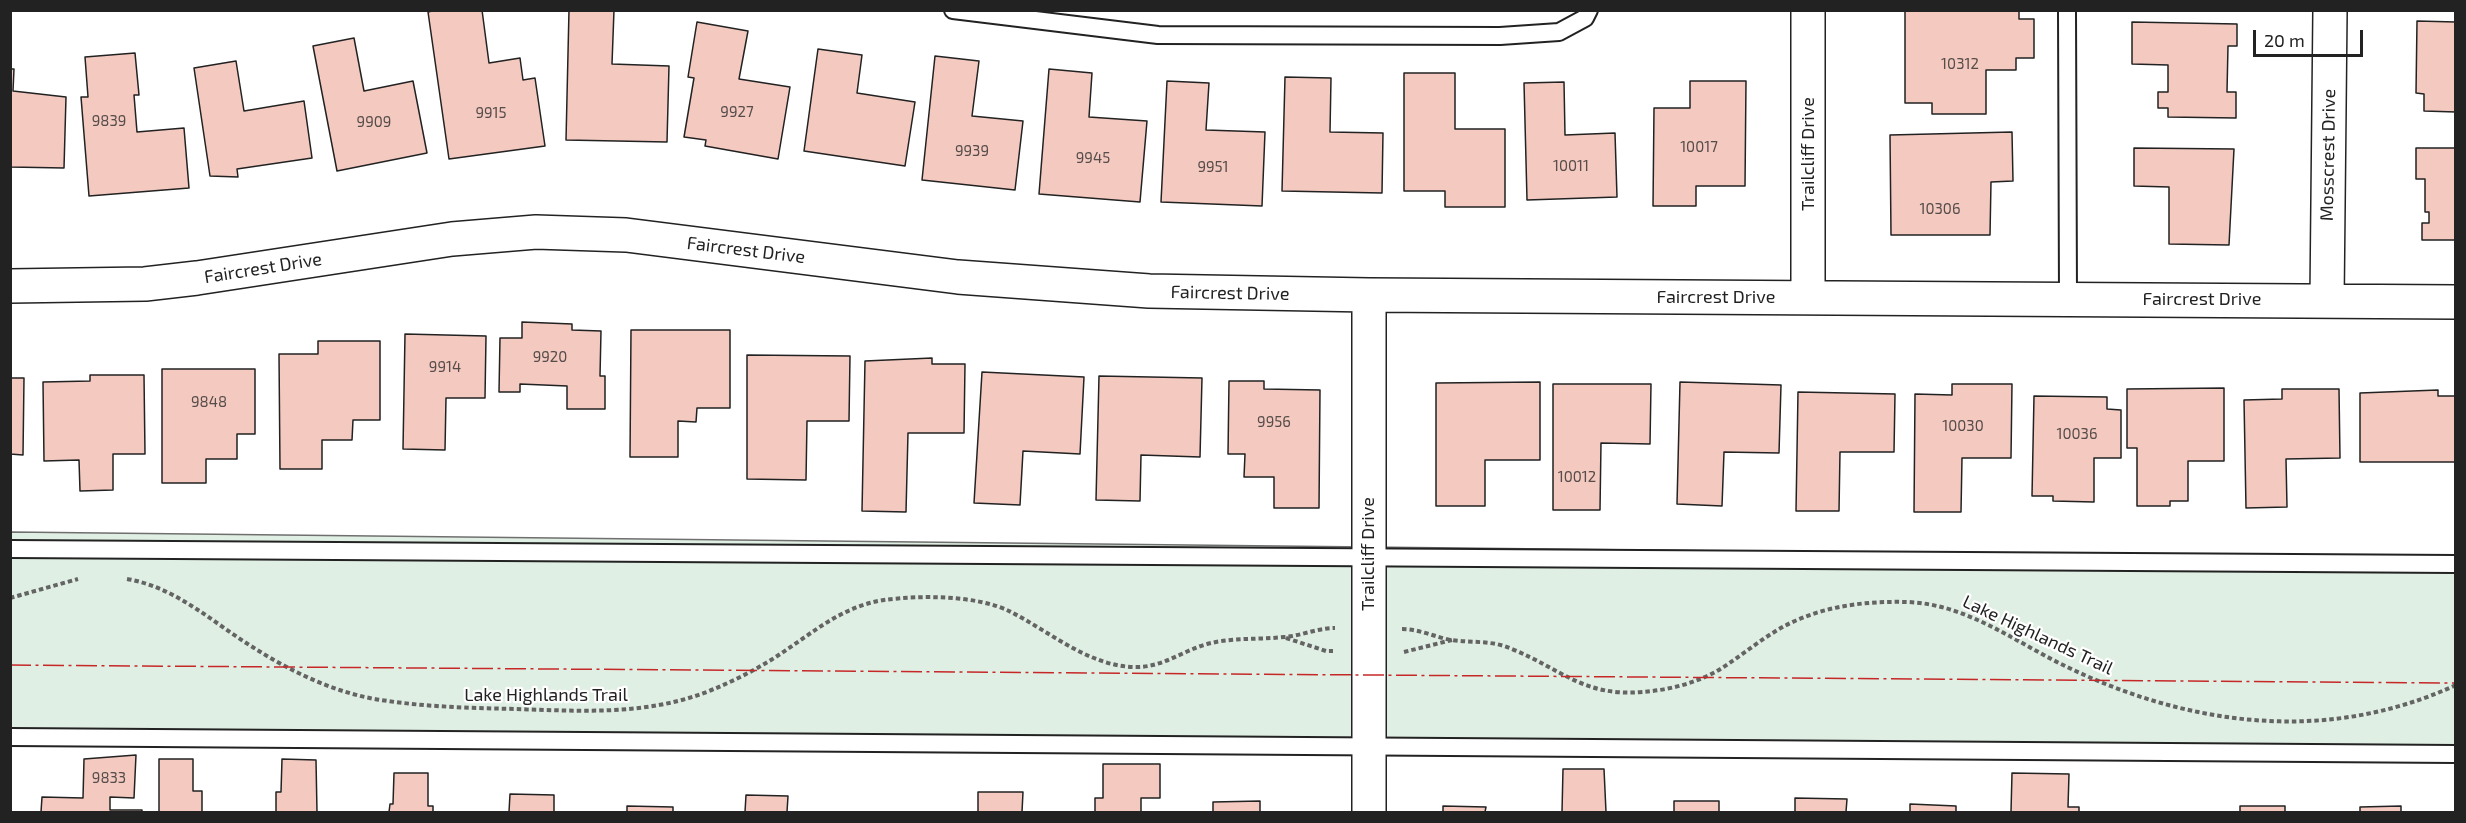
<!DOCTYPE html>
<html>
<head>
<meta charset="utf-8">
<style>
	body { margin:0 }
	#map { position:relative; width:2466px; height:823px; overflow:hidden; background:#fff; font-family:"Exo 2",sans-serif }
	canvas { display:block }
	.frame { position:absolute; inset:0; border:12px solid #222; pointer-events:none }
	.scale { position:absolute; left:2253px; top:30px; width:110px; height:27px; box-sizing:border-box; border:3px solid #222; border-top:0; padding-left:8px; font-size:18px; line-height:21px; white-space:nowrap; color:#222; -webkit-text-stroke:4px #fff; paint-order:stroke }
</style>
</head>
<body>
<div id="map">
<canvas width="2466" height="823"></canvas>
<div class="frame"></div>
<div class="scale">20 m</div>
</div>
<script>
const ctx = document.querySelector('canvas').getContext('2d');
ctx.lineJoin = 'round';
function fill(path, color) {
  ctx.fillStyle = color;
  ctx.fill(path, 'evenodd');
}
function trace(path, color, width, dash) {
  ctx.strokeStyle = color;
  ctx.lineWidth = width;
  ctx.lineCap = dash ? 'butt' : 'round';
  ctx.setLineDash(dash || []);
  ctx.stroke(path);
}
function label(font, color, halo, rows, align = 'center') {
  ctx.font = font + ' "Exo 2",sans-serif';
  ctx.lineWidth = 4.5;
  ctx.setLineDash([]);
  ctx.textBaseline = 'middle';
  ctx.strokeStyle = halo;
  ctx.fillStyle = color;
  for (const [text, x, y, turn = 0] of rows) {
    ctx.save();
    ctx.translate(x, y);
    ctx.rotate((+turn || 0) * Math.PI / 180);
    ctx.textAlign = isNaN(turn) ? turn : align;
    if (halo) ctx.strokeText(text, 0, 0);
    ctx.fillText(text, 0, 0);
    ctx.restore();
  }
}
const green = new Path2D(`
	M11 532 2455 559V747L11 738Z`);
const building = new Path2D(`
	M436 10H482L489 63 520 58 523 80 535 78 545 146 449 159 428 12Z
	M569 10H614L612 64 669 66 667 142 566 140Z
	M1905 11H2019V19H2034V58H2016V70H1986V114H1932V103H1905Z
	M2417 21 2456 22V112L2424 111V94L2416 93Z
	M697 22 748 31 739 79 790 87 778 159 705 146 706 140 684 137 694 78 688 77Z
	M2132 22 2237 24V46H2228L2227 92H2236V118L2168 117V108H2158V92H2168V65L2132 64Z
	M354 38 364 91 413 81 427 153 337 171 313 46Z
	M818 49 862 55 857 93 915 102 905 166 804 151Z
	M135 53 139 95H134L137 132 184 128 189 188 89 196 81 97H88L85 57Z
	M935 56 979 61 972 116 1023 121 1015 190 922 180Z
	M236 61 244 111 304 101 312 158 237 169 238 177 210 176 194 68Z
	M10 69H14L13 91 66 97 64 168 10 167Z
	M1049 69 1092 73 1089 117 1147 121 1140 202 1039 194Z
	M1404 73H1455V129H1505V207H1445V191H1404Z
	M1285 77 1331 78 1330 132 1383 133 1382 193 1282 191Z
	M1167 81 1209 83 1206 130 1265 132 1262 206 1161 202Z
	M1690 81H1746L1745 186H1696V206H1653L1654 108H1690Z
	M1564 82 1565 135 1615 133 1617 197 1527 200 1524 83Z
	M2012 132 2013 181 1991 182 1990 235H1891L1890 135Z
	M2134 148 2234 149 2229 245 2169 244V187L2134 186Z
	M2416 148H2456V240H2422V223H2429V212H2425V179H2416Z
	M522 322 572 324V330L601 331 600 376H605V409H567V386L520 384V392H499L500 338H522Z
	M631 330H730V408H697L696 422 678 421V457H630Z
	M405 334 486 336 485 398H446L445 450 403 449Z
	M318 341H380V420H353L352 440H322V469H280L279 354H318Z
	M747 355 850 356 849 421H807L806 480 747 479Z
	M932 358V364H965L964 433H908L906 512 862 511 865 361Z
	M162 369H255V434H237V459H206V483H162Z
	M982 372 1084 377 1080 454 1023 451 1020 505 974 503Z
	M90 375H144L145 454H113V490L80 491 79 460 44 461 43 382 90 381Z
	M1099 376 1202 378 1200 457 1141 455 1140 501 1096 500Z
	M10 378H24L23 455 10 454Z
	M1229 381H1264V389L1320 390 1319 508H1274V477H1244L1245 454H1228Z
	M1540 382V460H1485V506H1436V383Z
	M1680 382 1781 385 1779 453 1724 452 1722 506 1677 504Z
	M1553 384H1651L1650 444 1601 443 1600 510H1553Z
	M1952 384H2012L2011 458H1962L1961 512H1914L1915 394 1952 395Z
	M2224 388V461H2188V501H2170V506H2137V448H2127V389Z
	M2282 389H2339L2340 458 2286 459 2287 507 2246 508 2244 400 2282 399Z
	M2438 390V396H2455V462H2360V393Z
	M1798 392 1895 394 1894 452H1840L1839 511H1796Z
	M2034 396 2107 397V409L2121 410V458H2094V502L2053 501V496H2032Z
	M136 755 134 798 110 797V810H142V812H41L42 797 83 798 84 759Z
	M159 759H193V791H202V812H159Z
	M282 759 316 760 317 812H276V792H281Z
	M1103 764H1160V798H1141V812H1095V798H1103Z
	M1563 769H1604L1606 812H1562Z
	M394 773H428V806H433V812H389L390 804H393Z
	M2012 773 2069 774 2068 807H2079V812H2011Z
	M978 792H1023L1022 812H978Z
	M510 794 554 795V812H509Z
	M746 795 788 796 787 812H745Z
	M1795 798 1847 799 1846 812H1795Z
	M1260 801V812H1213V802Z
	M1674 801H1719V812H1674Z
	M1910 804 1956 806V812H1910Z
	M627 806 673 807V812H627Z
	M1443 806 1486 807 1485 812H1443Z
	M2240 806H2285V812H2240Z
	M2401 806V812H2360V807Z`);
const path = new Path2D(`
	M127 579C175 587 211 621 251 646 290 671 334 693 381 700 426 707 471 708 516 709 583 711 650 716 714 689 731 682 749 673 766 663 805 640 837 607 884 600 920 595 978 595 1011 612 1050 632 1089 666 1134 667 1162 668 1182 651 1207 644 1234 637 1257 640 1284 637 1301 636 1317 628 1335 628
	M10 598 78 579
	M1402 629C1419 629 1435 637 1451 640 1472 643 1492 640 1512 649 1561 669 1584 697 1642 692 1669 690 1698 683 1722 668 1747 652 1769 632 1797 620 1832 605 1869 601 1907 602 1965 604 2011 639 2061 664 2186 726 2326 745 2456 685
	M1286 638 1326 651H1333
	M1404 652 1452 640`);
const service = new Path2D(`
	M953 10 1158 35 1500 36 1559 32 1585 18 1589 10
	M2067 10 2068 298
	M10 549 2456 564
	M10 737 2456 754`);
const minor = new Path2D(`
	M1808 10V297
	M10 286 145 284 197 278 452 239 536 232 626 235 958 277 1149 291 1369 295 2456 302
	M2327 300 2330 10
	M1369 812V295`);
const power = new Path2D(`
	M10 665 2456 683`);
const numberNames = [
	["10312",1960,64],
	["9927",737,112],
	["9915",491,113],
	["9839",109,121],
	["9909",374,122],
	["10017",1699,147],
	["9939",972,151],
	["9945",1093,158],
	["10011",1571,166],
	["9951",1213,167],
	["10306",1940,209],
	["9920",550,357],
	["9914",445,367],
	["9848",209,402],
	["9956",1274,422],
	["10030",1963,426],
	["10036",2077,434],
	["10012",1577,477],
	["9833",109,778]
];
const streetNames = [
	["Trailcliff Drive",1808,154,-90],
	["Mosscrest Drive",2328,155,-89],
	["Faircrest Drive",746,250,7],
	["Faircrest Drive",263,268,-9],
	["Faircrest Drive",1230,293,1],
	["Faircrest Drive",1716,297],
	["Faircrest Drive",2202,299],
	["Trailcliff Drive",1368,554,-90],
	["Lake Highlands Trail",2038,635,25],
	["Lake Highlands Trail",546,695]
];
fill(green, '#e0efe3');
trace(green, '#6f6f6f', 1.5);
fill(building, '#f3c9c0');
trace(building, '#222', 1.5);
trace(service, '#222', 20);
trace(minor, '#222', 36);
trace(path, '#646464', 4, [4.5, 3]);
trace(service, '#fff', 16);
trace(minor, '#fff', 33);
trace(power, '#c62828', 1.5, [21, 4.5, 3, 4.5]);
label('15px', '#564c4a', null, numberNames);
label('18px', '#222', '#fff', streetNames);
</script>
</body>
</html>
